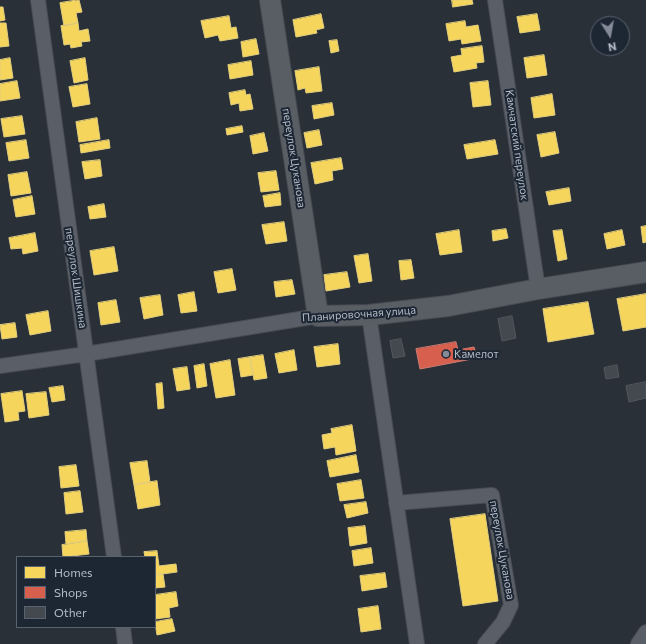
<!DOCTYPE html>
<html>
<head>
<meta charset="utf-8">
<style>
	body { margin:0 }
	#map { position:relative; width:646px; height:644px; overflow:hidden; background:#2a3038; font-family:Commissioner,sans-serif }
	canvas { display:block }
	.legend { position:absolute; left:16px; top:556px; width:140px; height:72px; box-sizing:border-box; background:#1d2633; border:1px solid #59626f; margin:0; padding:5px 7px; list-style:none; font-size:12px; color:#b4bcc9 }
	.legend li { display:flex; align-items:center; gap:8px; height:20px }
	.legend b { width:20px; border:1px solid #59626f }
	.north { position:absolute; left:590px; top:16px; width:40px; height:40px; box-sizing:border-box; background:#1d2633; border:1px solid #59626f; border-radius:50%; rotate:169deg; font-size:11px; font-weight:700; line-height:16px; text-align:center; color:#b4bcc9 }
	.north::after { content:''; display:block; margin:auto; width:14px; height:18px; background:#848b96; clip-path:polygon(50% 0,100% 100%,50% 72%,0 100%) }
</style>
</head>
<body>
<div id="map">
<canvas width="646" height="644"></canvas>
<ul class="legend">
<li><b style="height:11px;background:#f6d55c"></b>Homes</li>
<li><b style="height:11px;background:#d6604d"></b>Shops</li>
<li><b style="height:11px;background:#444950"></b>Other</li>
</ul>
<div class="north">N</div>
</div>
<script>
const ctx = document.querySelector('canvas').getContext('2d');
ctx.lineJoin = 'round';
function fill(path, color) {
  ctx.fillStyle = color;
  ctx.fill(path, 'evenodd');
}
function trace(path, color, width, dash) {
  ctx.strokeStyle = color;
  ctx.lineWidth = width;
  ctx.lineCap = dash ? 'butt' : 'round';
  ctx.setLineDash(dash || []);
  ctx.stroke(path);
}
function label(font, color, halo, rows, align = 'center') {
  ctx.font = font + ' Commissioner,sans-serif';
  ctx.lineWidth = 4;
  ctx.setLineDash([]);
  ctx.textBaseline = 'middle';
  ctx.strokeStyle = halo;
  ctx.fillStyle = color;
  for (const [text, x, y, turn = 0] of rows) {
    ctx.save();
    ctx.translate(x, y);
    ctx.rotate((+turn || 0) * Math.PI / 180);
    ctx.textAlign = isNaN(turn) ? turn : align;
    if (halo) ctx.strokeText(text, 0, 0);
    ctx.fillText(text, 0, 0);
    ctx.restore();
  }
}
const homes = new Path2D(`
	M79 0 82 12 76 13 78 23 64 26 60 3Z
	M452 0H472L473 4 453 7Z
	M0 7H3L5 20 0 21Z
	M321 14 324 28 316 30 317 33 296 37 293 20Z
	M537 14 540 30 520 33 517 17Z
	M229 16 231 28 236 27 238 38 220 41 218 35 205 38 201 21Z
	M465 21 466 27 478 25 481 41 462 44 461 39 449 41 446 24Z
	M0 23H6L9 46 0 47Z
	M78 23 79 31 88 29 90 41 81 42 82 46 71 48 70 44 64 45 61 26Z
	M256 39 259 54 243 57 241 42Z
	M337 40 339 51 331 53 329 41Z
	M482 46 484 62 476 63 477 68 454 72 451 57 462 55 461 49Z
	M544 55 547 75 527 78 524 58Z
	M10 58 13 78 0 80V60Z
	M85 58 88 80 74 83 70 61Z
	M251 61 253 75 230 79 228 65Z
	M319 67 322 91 306 93 305 88 298 90 295 71Z
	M17 81 20 98 0 101V84Z
	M488 81 491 105 473 107 470 83Z
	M87 84 90 104 73 107 69 87Z
	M245 90 246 95 250 94 253 109 240 111 239 103 231 105 229 93Z
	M552 94 555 115 534 118 531 98Z
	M332 103 334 115 314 119 312 106Z
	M22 116 25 134 4 137 1 119Z
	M97 118 100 139 79 142 76 122Z
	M242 126 243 132 227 135 226 129Z
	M319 130 322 145 307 148 304 133Z
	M555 132 559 153 541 157 537 135Z
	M264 133 268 151 253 154 250 136Z
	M26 140 29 158 9 161 6 143Z
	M109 140 110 148 81 153 80 145Z
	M495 140 498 154 467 159 464 145Z
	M341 158 343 169 332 171 333 180 315 184 311 163Z
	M100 160 102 176 85 179 82 162Z
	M276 171 279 190 261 192 258 173Z
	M27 172 31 193 11 196 8 175Z
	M569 188 571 201 549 205 546 192Z
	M280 193 281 205 265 207 263 196Z
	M32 196 35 214 16 217 13 200Z
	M104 204 106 217 90 219 88 207Z
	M284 222 287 241 266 244 262 225Z
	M646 226V242L643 243 641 227Z
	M506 229 508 238 493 241 492 231Z
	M459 230 462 252 440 255 436 234Z
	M562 230 567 259 558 261 553 231Z
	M622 230 625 245 607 249 604 234Z
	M35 233 38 251 23 254 22 248 11 249 9 238Z
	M114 247 118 271 94 275 90 251Z
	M368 254 372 281 359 283 354 256Z
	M411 260 414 278 401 280 399 261Z
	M232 269 236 290 218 293 214 272Z
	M347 272 350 287 326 291 324 275Z
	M292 280 295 294 276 297 274 282Z
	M194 292 197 311 181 313 178 295Z
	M646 294V327L623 331 617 299Z
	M160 295 163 315 144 319 140 298Z
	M116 300 120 322 101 325 98 303Z
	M588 302 594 334 548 342 543 309Z
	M48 311 51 331 30 335 26 315Z
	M15 323 17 337 2 339 0 325Z
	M338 344 340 364 317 367 314 347Z
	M294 350 297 370 279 373 275 354Z
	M263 355 267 378 254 380 250 357Z
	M250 357 253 375 241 377 238 359Z
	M230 360 235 395 216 398 210 364Z
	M204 364 207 386 197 388 194 366Z
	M187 367 190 389 177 391 173 369Z
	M162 383 164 408 158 409 156 384Z
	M63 386 65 400 52 402 49 388Z
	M22 391 25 411 18 412 19 420 5 422 1 394Z
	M46 392 49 415 29 418 26 394Z
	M352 425 356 451 336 455 335 447 324 449 322 435 332 433 331 429Z
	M356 455 359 472 330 477 327 461Z
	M147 461 150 482 134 485 130 463Z
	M76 465 79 486 61 488 59 467Z
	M361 480 364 498 340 501 337 484Z
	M157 481 160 505 138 509 134 485Z
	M80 491 83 512 66 514 64 493Z
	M366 502 368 513 347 518 344 505Z
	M485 514 498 601 463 606 450 519Z
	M365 526 367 543 350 546 348 528Z
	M86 530 87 541 66 544 65 532Z
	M87 541 89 554 63 557 62 545Z
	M371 548 373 563 354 566 352 551Z
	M157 551 159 566 176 564 177 572 155 575V557H145L144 552Z
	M385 573 387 587 362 591 360 576Z
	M163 574 165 587 155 588V575Z
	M176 592 178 606 169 608 170 617 155 619V595Z
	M378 606 381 629 361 632 358 609Z
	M172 619 175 631 157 635 155 622Z`);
const shops = new Path2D(`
	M456 342 458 350 474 347 477 358 420 369 416 349Z`);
const building = new Path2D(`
	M512 316 516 338 502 341 498 319Z
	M401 339 405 356 393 358 390 341Z
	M617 365 619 377 606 379 604 368Z
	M646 382V398L629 402 626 386Z`);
const street = new Path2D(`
	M38 0 114 557
	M495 0 538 289
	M369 315 417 644
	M0 366 86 354 318 316
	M396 503 492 495 511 605 503 622 485 644
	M123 627 125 644
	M638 644 646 632`);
const secondary = new Path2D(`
	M270 0 318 316 369 315 448 306 538 289 646 272`);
const markers = [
	[446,354,4,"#848b96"]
];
const streetNames = [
	["Камчатский переулок",517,145,82],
	["переулок Цуканова",294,158,81],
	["переулок Шишкина",76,278,82],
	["Планировочная улица",359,314,-4],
	["переулок Цуканова",502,550,80]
];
const poiNames = [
	["Камелот",454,354]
];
fill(homes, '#f6d55c');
trace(homes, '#e2ce7d', 1);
fill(shops, '#d6604d');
trace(shops, '#cc7c72', 1);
fill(building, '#444950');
trace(building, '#52575f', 1);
trace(street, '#484c53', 16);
trace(secondary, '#484c53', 22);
trace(street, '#5a5e66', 14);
trace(secondary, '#595d64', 20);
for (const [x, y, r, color] of markers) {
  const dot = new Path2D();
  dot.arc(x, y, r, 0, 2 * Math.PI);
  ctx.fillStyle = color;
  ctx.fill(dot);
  trace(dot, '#1d2633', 1.5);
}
label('11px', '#b4bcc9', '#1d2633', streetNames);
label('11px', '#b4bcc9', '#1d2633', poiNames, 'left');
</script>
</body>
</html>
